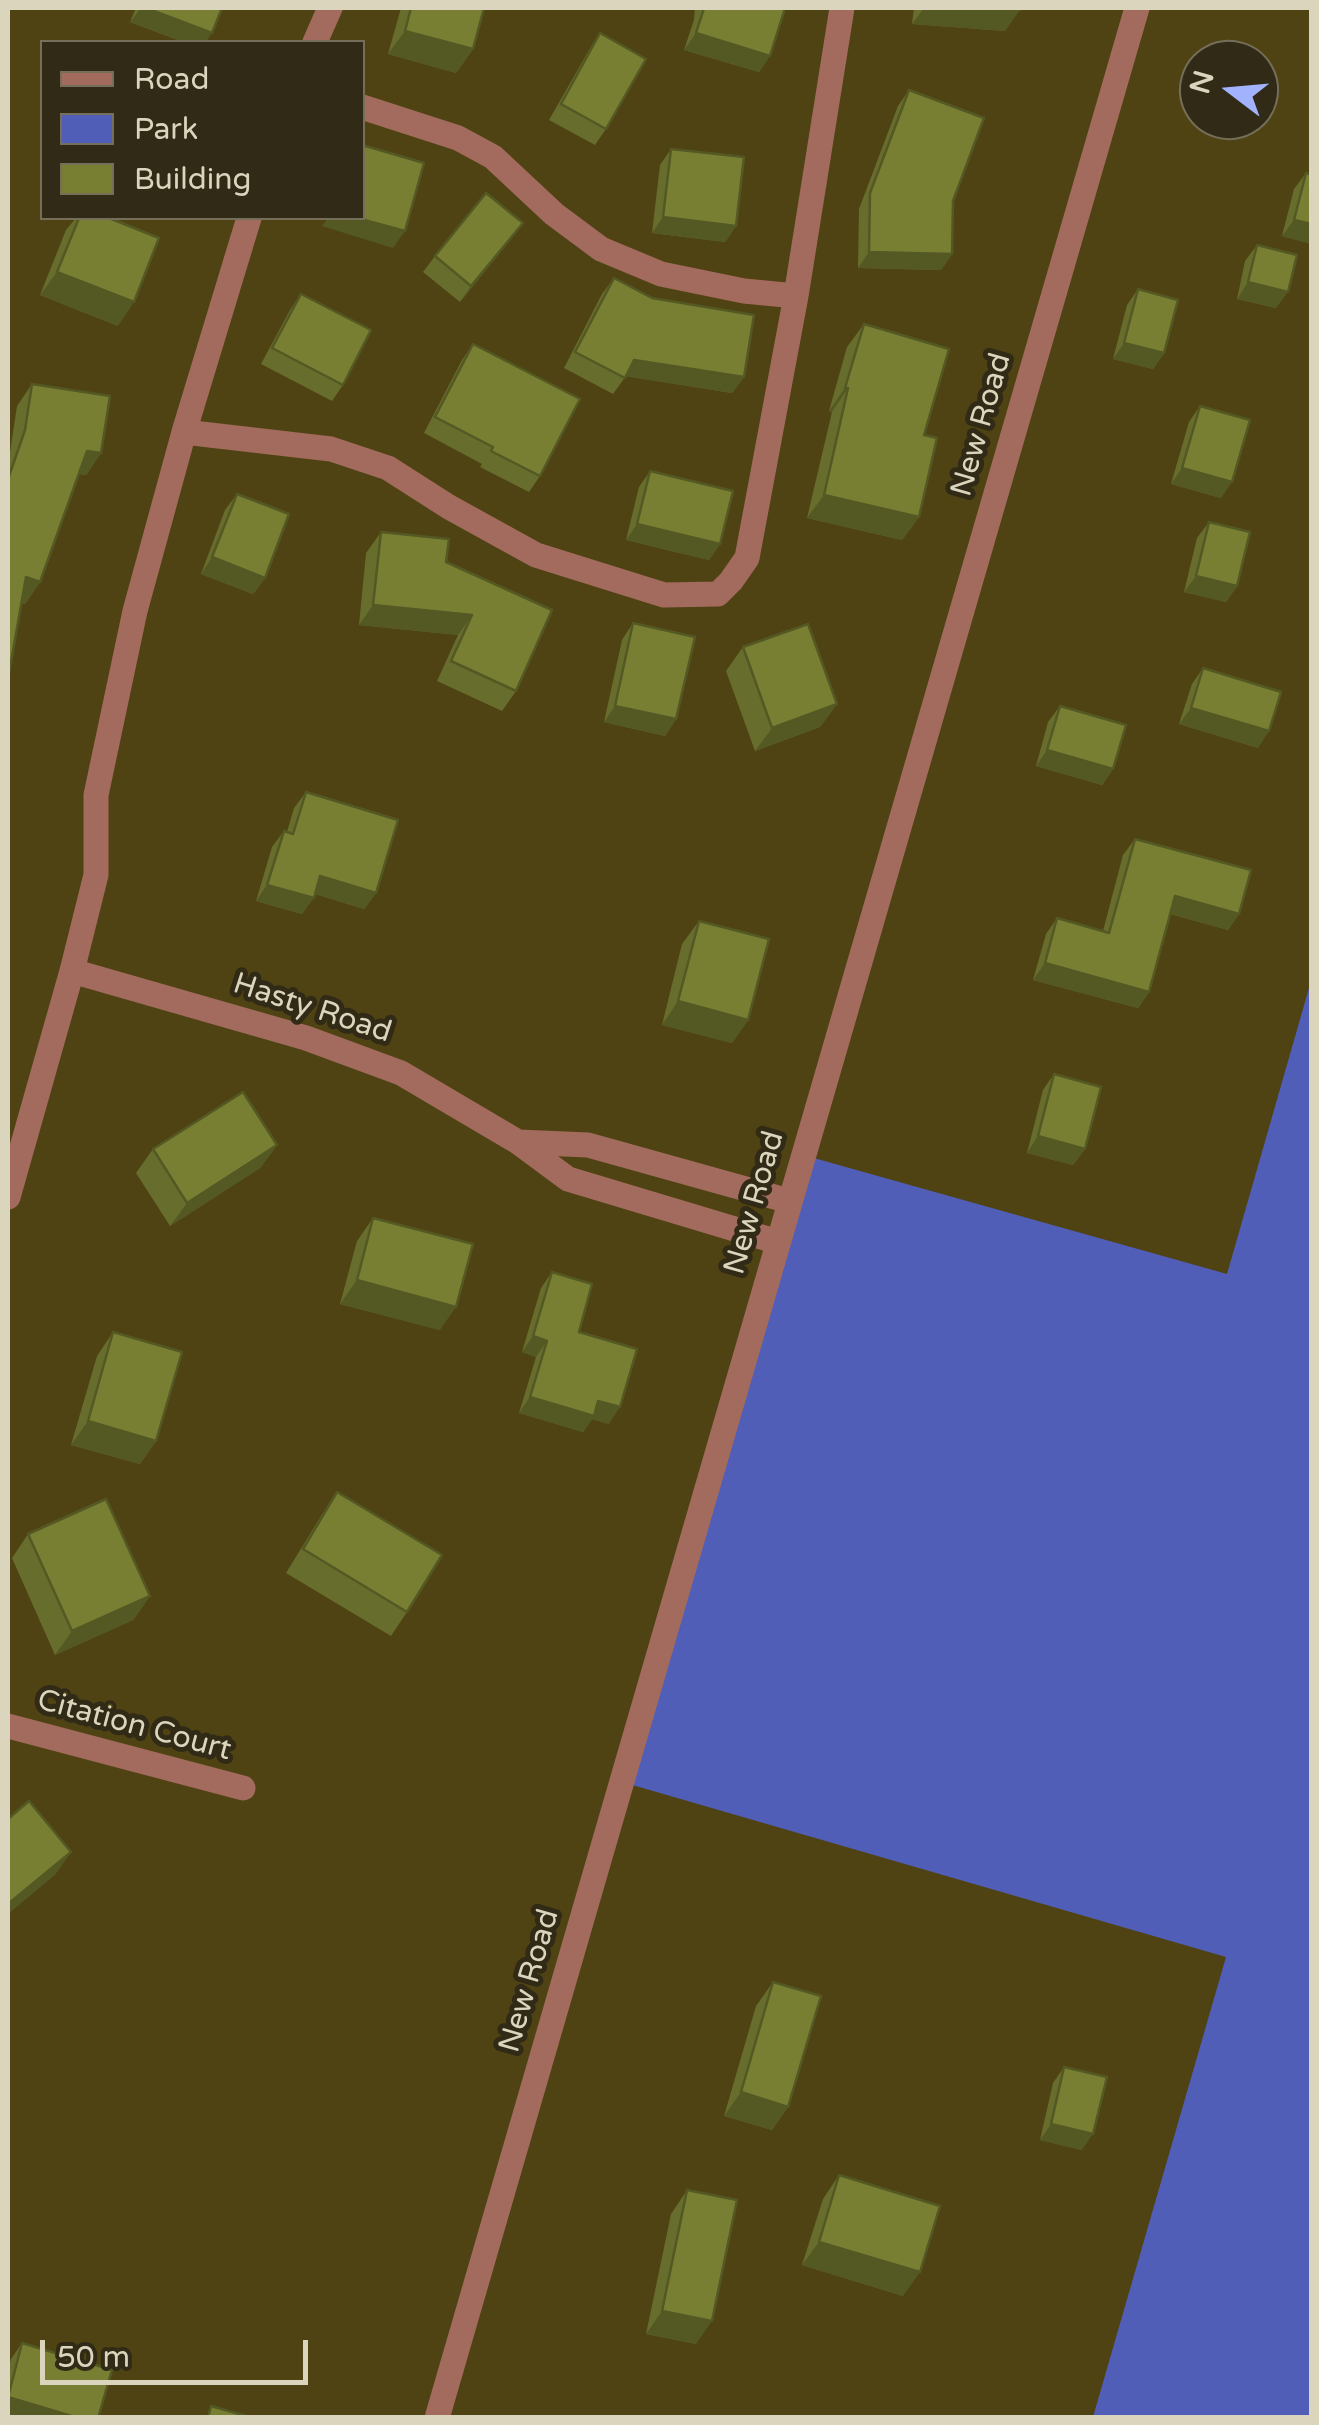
<!DOCTYPE html>
<html>
<head>
<meta charset="utf-8">
<style>
	body { margin:0 }
	#map { position:relative; width:1319px; height:2425px; overflow:hidden; background:#504313; font-family:"Varela Round",sans-serif }
	canvas { display:block }
	.frame { position:absolute; inset:0; border:10px solid #dcd5bd; pointer-events:none }
	.legend { position:absolute; left:40px; top:40px; width:325px; height:180px; box-sizing:border-box; background:#302a16; border:2px solid #756e59; margin:0; padding:12px 18px; list-style:none; font-size:30px; color:#dcd5bd }
	.legend li { display:flex; align-items:center; gap:20px; height:50px }
	.legend b { width:50px; border:2px solid #756e59 }
	.north { position:absolute; left:1179px; top:40px; width:100px; height:100px; box-sizing:border-box; background:#302a16; border:2px solid #756e59; border-radius:50%; rotate:286deg; font-size:28px; font-weight:700; line-height:40px; text-align:center; color:#dcd5bd }
	.north::after { content:''; display:block; margin:auto; width:35px; height:45px; background:#a2b2fd; clip-path:polygon(50% 0,100% 100%,50% 72%,0 100%) }
	.scale { position:absolute; left:40px; top:2340px; width:268px; height:45px; box-sizing:border-box; border:5px solid #dcd5bd; border-top:0; padding-left:12px; font-size:30px; line-height:35px; white-space:nowrap; color:#dcd5bd; -webkit-text-stroke:8px #302a16; paint-order:stroke }
</style>
</head>
<body>
<div id="map">
<canvas width="1319" height="2425"></canvas>
<div class="frame"></div>
<ul class="legend">
<li><b style="height:12px;background:#a36b5d"></b>Road</li>
<li><b style="height:28px;background:#505eb8"></b>Park</li>
<li><b style="height:28px;background:#787f33"></b>Building</li>
</ul>
<div class="north">N</div>
<div class="scale">50 m</div>
</div>
<script>
const ctx = document.querySelector('canvas').getContext('2d');
ctx.lineJoin = 'round';
function fill(path, color) {
  ctx.fillStyle = color;
  ctx.fill(path, 'evenodd');
}
function trace(path, color, width, dash) {
  ctx.strokeStyle = color;
  ctx.lineWidth = width;
  ctx.lineCap = dash ? 'butt' : 'round';
  ctx.setLineDash(dash || []);
  ctx.stroke(path);
}
function label(font, color, halo, rows, align = 'center') {
  ctx.font = font + ' "Varela Round",sans-serif';
  ctx.lineWidth = 10;
  ctx.setLineDash([]);
  ctx.textBaseline = 'middle';
  ctx.strokeStyle = halo;
  ctx.fillStyle = color;
  for (const [text, x, y, turn = 0] of rows) {
    ctx.save();
    ctx.translate(x, y);
    ctx.rotate((+turn || 0) * Math.PI / 180);
    ctx.textAlign = isNaN(turn) ? turn : align;
    if (halo) ctx.strokeText(text, 0, 0);
    ctx.fillText(text, 0, 0);
    ctx.restore();
  }
}
const green = new Path2D(`
	M1311 981V2417H1093L1226 1957 622 1782 803 1155 1227 1274Z`);
const minor = new Path2D(`
	M315 42 330 8
	M362 107 458 138 493 157 554 214 601 249 661 274 744 291 796 296
	M184 432 331 449 388 468 449 507 536 555 664 595 718 594 731 581 747 558 796 296 842 8
	M72 971 306 1038 401 1073 518 1142 568 1179 778 1242
	M518 1142 588 1145 789 1201
	M8 1197 72 971 96 875V795L135 611 184 432 249 218
	M8 1726 243 1788
	M437 2418 1137 8`);
const wall = new Path2D(`
	M136 8H222L206 42H183L130 22Z
	M401 8H484L473 49 456 73 388 54Z
	M695 8H785L770 56 759 72 684 50 694 20Z
	M914 8H1020L1005 31 912 24Z
	M600 33 606 129 595 145 549 120 589 50Z
	M909 90 953 201 952 254 941 270 858 268 859 209 898 106Z
	M671 149 736 226 725 242 652 233 660 165Z
	M1306 173 1312 244 1282 236 1294 189Z
	M76 218H109L118 326 40 295 66 230Z
	M511 239 460 302 423 272 435 256Z
	M1257 245 1276 308 1237 299 1245 261Z
	M614 278 744 377 732 393 626 376 613 394 564 368 602 294Z
	M1138 289 1164 353 1153 369 1113 359 1127 305Z
	M301 294 343 385 332 401 261 364 290 310Z
	M864 324 924 435 919 517 902 540 807 518 832 412 829 411 847 347Z
	M473 344 540 476 529 492 480 467 482 464 424 433 462 360Z
	M32 384 101 453 86 475 79 474 40 582 25 604 21 603 8 679V459L10 452 17 406Z
	M1200 406 1221 498 1171 484 1189 422Z
	M650 471 720 544 709 560 626 540 639 487Z
	M237 494 265 578 253 594 201 574 225 510Z
	M1209 522 1237 586 1226 602 1184 592 1197 538Z
	M381 532 446 562 516 691 502 711 437 681 458 635 359 625 366 553Z
	M633 623 676 719 665 736 604 722 622 640Z
	M743 647 837 704 820 727 755 751 726 671Z
	M1203 668 1258 748 1179 724 1192 684Z
	M1060 706 1113 769 1102 785 1036 766 1048 722Z
	M306 792 376 893 364 909 315 894 302 914 256 901 272 847 284 831 287 832 294 808Z
	M1135 839 1239 914 1228 930 1170 914 1149 992 1138 1008 1033 980 1046 934 1057 918 1103 931 1123 855Z
	M699 921 748 1020 732 1043 662 1025 682 944Z
	M1054 1074 1085 1149 1073 1165 1027 1153 1043 1090Z
	M277 1145 260 1168 170 1226 136 1173 153 1149Z
	M373 1218 440 1330 340 1304 357 1241Z
	M552 1272 579 1332 609 1424 592 1419 583 1432 519 1413 536 1357 522 1352 541 1288Z
	M113 1332 156 1441 140 1464 71 1445 97 1356Z
	M337 1492 407 1612 391 1636 286 1573 321 1516Z
	M28 1534 150 1596 133 1620 55 1655 12 1558Z
	M773 1982 788 2107 772 2130 724 2116 756 2006Z
	M1064 2067 1082 2150 1040 2140 1053 2083Z
	M839 2175 903 2296 802 2265 823 2199Z
	M687 2190 696 2344 646 2334 671 2214Z
	M22 2343 98 2418H12L8 2416V2371L11 2359Z`);
const shadedWall = new Path2D(`
	M141 8H146L212 33 206 42H183L130 22Z
	M924 8H988L1020 10 1005 31 912 24Z
	M405 31 473 49 456 73 388 54Z
	M696 33 770 56 759 72 684 50Z
	M663 217 736 226 725 242 652 233Z
	M328 218H357L405 231 393 248 322 226Z
	M1294 220 1312 224V244L1282 236Z
	M523 223 511 239 460 302 471 286Z
	M869 252 952 254 941 270 858 268Z
	M57 272 134 302 118 326 40 295Z
	M1248 282 1288 292 1276 308 1237 299Z
	M1124 343 1164 353 1153 369 1113 359Z
	M634 360 744 377 732 393 623 376Z
	M845 388H848L832 412 829 411Z
	M87 451 101 453 86 475 72 473Z
	M1182 468 1232 482 1221 498 1171 484Z
	M824 495 919 517 902 540 807 518Z
	M637 524 720 544 709 560 626 540Z
	M212 557 265 578 253 594 201 574Z
	M1196 576 1237 586 1226 602 1184 592Z
	M26 577 40 582 25 604 11 599Z
	M373 605 472 615 458 635 359 625Z
	M837 704 820 727 755 751 772 728Z
	M615 706 676 719 665 736 604 722Z
	M1191 708 1269 731 1258 748 1179 724Z
	M1047 750 1113 769 1102 785 1036 766Z
	M320 876 376 893 364 909 309 892Z
	M267 885 314 898 302 914 256 901Z
	M1175 896 1239 914 1228 930 1164 912Z
	M1045 963 1149 992 1138 1008 1033 980Z
	M678 1001 748 1020 732 1043 662 1025Z
	M1038 1136 1085 1149 1073 1165 1027 1153Z
	M277 1145 260 1168 170 1226 187 1203Z
	M357 1280 456 1307 440 1330 340 1304Z
	M533 1336 547 1341 536 1357 522 1352Z
	M530 1397 598 1401 620 1407 609 1424 592 1419 583 1432 519 1413Z
	M88 1421 156 1441 140 1464 71 1445Z
	M150 1596 133 1620 55 1655 72 1631Z
	M71 1852 55 1875 8 1914V1904Z
	M741 2092 788 2107 772 2130 724 2116Z
	M1051 2124 1093 2134 1082 2150 1040 2140Z
	M819 2242 920 2272 903 2296 802 2265Z
	M662 2311 712 2321 696 2344 646 2334Z
	M8 2397 78 2418H12L8 2416Z`);
const building = new Path2D(`
	M146 8H222L212 33Z
	M411 8H484L473 49 405 31Z
	M704 8H785L770 56 696 33Z
	M988 8H1020V10Z
	M600 33 646 59 606 129 561 104Z
	M909 90 984 118 953 201 952 254 869 252 870 193Z
	M362 145 424 163 405 231 357 218H362Z
	M671 149 744 157 736 226 663 217Z
	M1306 173 1312 175V224L1294 220Z
	M486 193 523 223 471 286 435 256Z
	M79 218H109L159 238 134 302 57 272Z
	M1257 245 1297 255 1288 292 1248 282Z
	M614 278 652 298 754 315 744 377 634 360 625 378 575 352Z
	M1138 289 1178 300 1164 353 1124 343Z
	M301 294 371 330 343 385 272 348Z
	M864 324 949 349 924 435 937 438 919 517 824 495 848 388H845Z
	M473 344 580 399 540 476 491 451 493 447 435 417Z
	M32 384 110 396 101 453 87 451 40 582 26 577 8 679V479L25 430Z
	M1200 406 1250 420 1232 482 1182 468Z
	M650 471 733 491 720 544 637 524Z
	M237 494 289 514 265 578 212 557Z
	M1209 522 1250 532 1237 586 1196 576Z
	M381 532 449 539 446 562 552 610 516 691 451 661 472 615 373 605Z
	M633 623 695 637 676 719 615 706Z
	M808 624 837 704 772 728 743 647Z
	M1203 668 1281 692 1269 731 1191 708Z
	M1060 706 1126 725 1113 769 1047 750Z
	M306 792 398 820 376 893 320 876 314 898 267 885 284 831 293 834Z
	M1135 839 1251 870 1239 914 1175 896 1149 992 1045 963 1057 918 1109 933Z
	M699 921 769 939 748 1020 678 1001Z
	M1054 1074 1101 1087 1085 1149 1038 1136Z
	M243 1092 277 1145 187 1203 153 1149Z
	M373 1218 473 1244 456 1307 357 1280Z
	M552 1272 592 1284 579 1332 637 1349 620 1407 598 1401 594 1416 530 1397 547 1341 533 1336Z
	M113 1332 182 1352 156 1441 88 1421Z
	M337 1492 442 1555 407 1612 303 1549Z
	M106 1499 150 1596 72 1631 28 1534Z
	M29 1801 71 1852 8 1904V1819Z
	M773 1982 821 1996 788 2107 741 2092Z
	M1064 2067 1107 2077 1093 2134 1051 2124Z
	M839 2175 940 2206 920 2272 819 2242Z
	M687 2190 737 2200 712 2321 662 2311Z
	M22 2343 112 2370 98 2418H78L8 2397Z
	M211 2406 253 2418H208Z`);
const streetNames = [
	["New Road",982,425,-74],
	["Hasty Road",312,1009,18],
	["New Road",755,1203,-74],
	["Citation Court",134,1726,15],
	["New Road",530,1981,-74]
];
fill(green, '#505eb8');
trace(minor, '#a36b5d', 25);
fill(wall, '#676d2c');
fill(shadedWall, '#545924');
fill(building, '#787f33');
trace(building, '#545924', 2.5);
label('30px', '#dcd5bd', '#302a16', streetNames);
</script>
</body>
</html>
